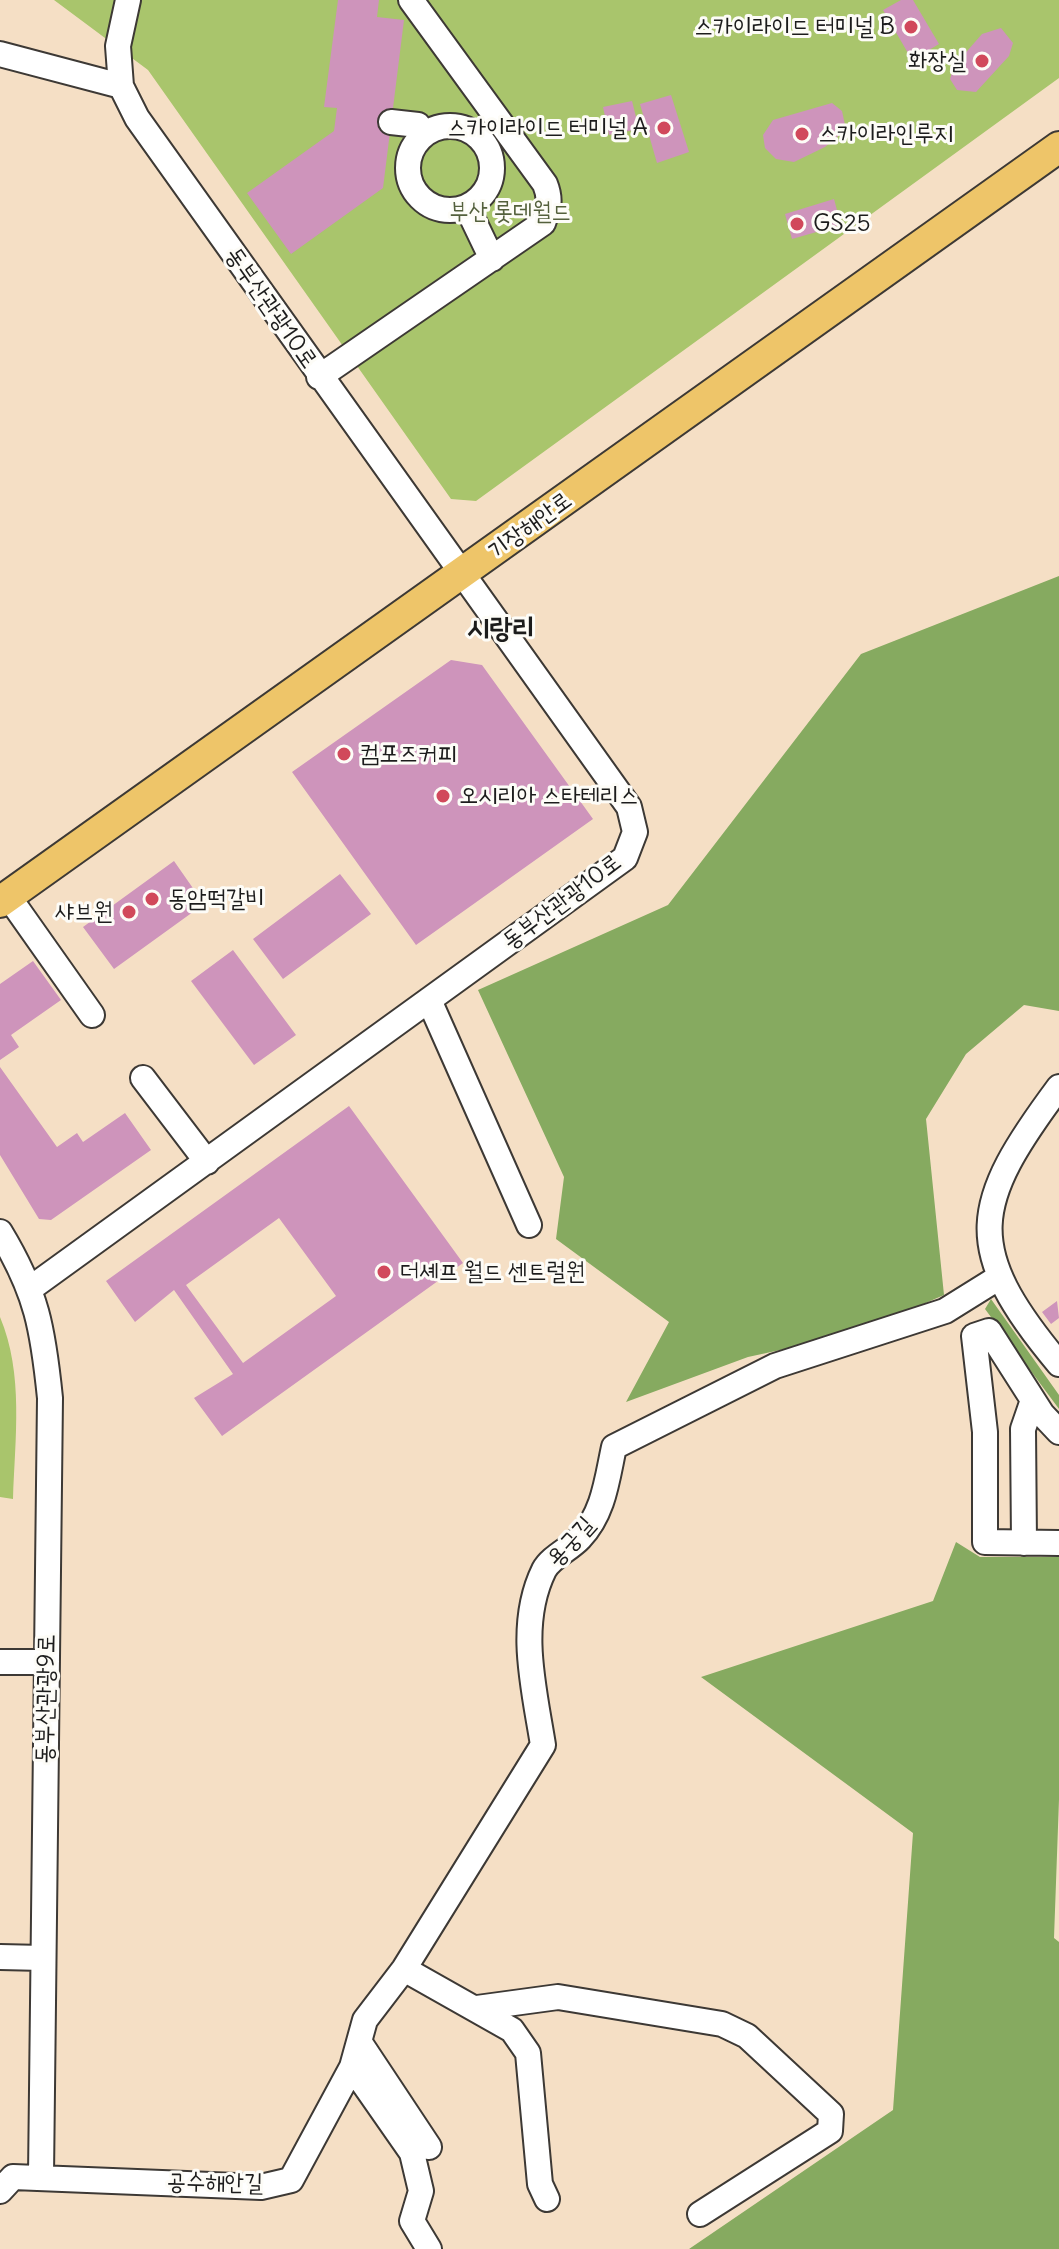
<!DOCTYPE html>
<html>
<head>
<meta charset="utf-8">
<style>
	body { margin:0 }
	canvas { display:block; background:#f5dfc5 }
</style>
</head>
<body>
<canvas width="1059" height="2249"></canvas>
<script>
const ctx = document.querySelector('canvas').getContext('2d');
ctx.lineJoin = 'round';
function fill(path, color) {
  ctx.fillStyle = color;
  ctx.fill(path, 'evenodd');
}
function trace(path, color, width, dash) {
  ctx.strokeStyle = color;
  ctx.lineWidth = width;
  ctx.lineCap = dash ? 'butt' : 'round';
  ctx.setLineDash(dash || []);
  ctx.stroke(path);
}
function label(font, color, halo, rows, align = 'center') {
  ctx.font = font + ' Delius,"Poor Story",sans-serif';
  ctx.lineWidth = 6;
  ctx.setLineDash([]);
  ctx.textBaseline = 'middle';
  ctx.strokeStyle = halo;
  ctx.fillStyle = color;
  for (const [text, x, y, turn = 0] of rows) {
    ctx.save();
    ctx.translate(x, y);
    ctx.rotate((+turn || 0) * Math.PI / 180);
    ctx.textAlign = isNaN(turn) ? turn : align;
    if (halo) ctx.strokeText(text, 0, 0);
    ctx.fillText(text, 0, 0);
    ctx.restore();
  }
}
const green = new Path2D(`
	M54 0H1059V78L476 501 451 499 148 70Z
	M0 1317C24 1374 15 1438 13 1499L0 1497Z`);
const forest = new Path2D(`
	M1059 576V1011L1024 1005 966 1054 926 1119 944 1295 854 1334 748 1357 626 1402 669 1322 556 1239 564 1177 478 990 668 905 861 654Z
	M991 1299 1059 1395V1409L985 1309Z
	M956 1542 980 1557H1059V1799L1054 1938 1059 1942V2249H689L893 2110 913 1833 701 1677 933 1601Z`);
const building = new Path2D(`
	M338 0H379L377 17 404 20 383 188 291 254 247 193 334 131 337 108 324 107Z
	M901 0H913L939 44 912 60 883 10Z
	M1001 28 1013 43 1009 56 976 92 957 90 950 79 954 66 982 34Z
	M671 95 689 152 657 163 640 104Z
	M632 101 639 129 609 135 603 107Z
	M832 103 842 111 845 125 843 132 825 147 794 162 776 159 765 148 763 135 773 120Z
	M834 199 841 225 792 239 785 214Z
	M451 660 482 665 593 819 416 945 292 772Z
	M174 861 204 904 114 969 83 927Z
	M340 874 371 914 283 979 253 939Z
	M233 950 296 1035 254 1065 191 981Z
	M33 961 61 1000 11 1035 19 1047 0 1060V984Z
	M0 1067 57 1147 77 1133 83 1142 125 1113 151 1150 51 1220 39 1219 0 1155Z
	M349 1106 463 1263 222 1436 194 1398 233 1374 174 1290 135 1322 106 1281ZM279 1218 336 1296 243 1363 186 1285Z
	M1057 1301 1059 1318 1051 1324 1042 1312Z`);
const minor = new Path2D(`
	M0 54 121 86 137 118 629 807 635 832 625 858 31 1288
	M121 86 118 46 128 0
	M391 122 418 125 425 134
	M408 168a42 42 0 1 1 84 0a42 42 0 1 1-84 0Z
	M467 207 492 259
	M319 377 543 223C549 207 551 199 545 184L411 0
	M8 896 92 1015
	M429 1000 529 1225
	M143 1078 207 1162
	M1059 1087C972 1204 961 1247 1059 1364
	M0 1232C37 1293 43 1329 50 1398L41 2176
	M1059 1432 1042 1414 989 1331 974 1336 985 1432V1542L1059 1543
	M1024 1543 1023 1429 1033 1400
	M0 1662H47
	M0 1957 43 1958
	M404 1969 512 2030 528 2053 540 2184 547 2199
	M477 2008 558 1997 722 2024 747 2036 831 2114 830 2131 700 2214
	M360 2043 429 2147
	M352 2067 412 2153 421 2191 412 2221 429 2249
	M0 2191 13 2177 261 2187 291 2180 352 2067 365 2020 404 1969 543 1745C534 1688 517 1625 544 1570 551 1557 570 1549 580 1538 604 1513 607 1479 614 1447L775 1366 945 1311 998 1278`);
const major = new Path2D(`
	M0 902 1059 147`);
const markers = [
	[911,27,8,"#d1495b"],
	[982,61,8,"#d1495b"],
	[664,128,8,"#d1495b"],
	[802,134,8,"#d1495b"],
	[797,224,8,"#d1495b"],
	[344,754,8,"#d1495b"],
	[443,796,8,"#d1495b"],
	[152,899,8,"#d1495b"],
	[129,912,8,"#d1495b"],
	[384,1272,8,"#d1495b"]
];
const poiNames = [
	["스카이라이드 터미널 B",895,27,"right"],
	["화장실",966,61,"right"],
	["스카이라이드 터미널 A",648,128,"right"],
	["스카이라인루지",818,134],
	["GS25",813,224],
	["컴포즈커피",360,754],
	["오시리아 스타테리스",459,796],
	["동암떡갈비",168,899],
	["샤브원",113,912,"right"],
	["더셰프 월드 센트럴원",400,1272]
];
const parkNames = [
	["부산 롯데월드",510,212]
];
const streetNames = [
	["동부산관광10로",271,308,55],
	["기장해안로",530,526,-36],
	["동부산관광10로",562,902,-37],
	["용궁길",571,1542,-48],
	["동부산관광9로",46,1699,-89],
	["공수해안길",215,2183,1]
];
const quarterNames = [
	["시랑리",501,629]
];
fill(green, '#a9c56c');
fill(forest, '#86aa60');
fill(building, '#ce94bb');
trace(minor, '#3d3935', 28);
trace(major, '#3d3935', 34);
trace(minor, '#fff', 24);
trace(major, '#eec569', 30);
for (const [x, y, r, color] of markers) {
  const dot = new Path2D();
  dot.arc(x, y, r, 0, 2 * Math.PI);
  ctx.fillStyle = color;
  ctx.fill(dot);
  trace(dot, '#fdfcf7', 3);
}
label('24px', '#1c1c1c', '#fdfcf7', poiNames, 'left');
label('24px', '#54603c', '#fdfcf7', parkNames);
label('24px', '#1c1c1c', '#fdfcf7', streetNames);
label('bold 28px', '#1c1c1c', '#fdfcf7', quarterNames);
</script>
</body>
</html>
